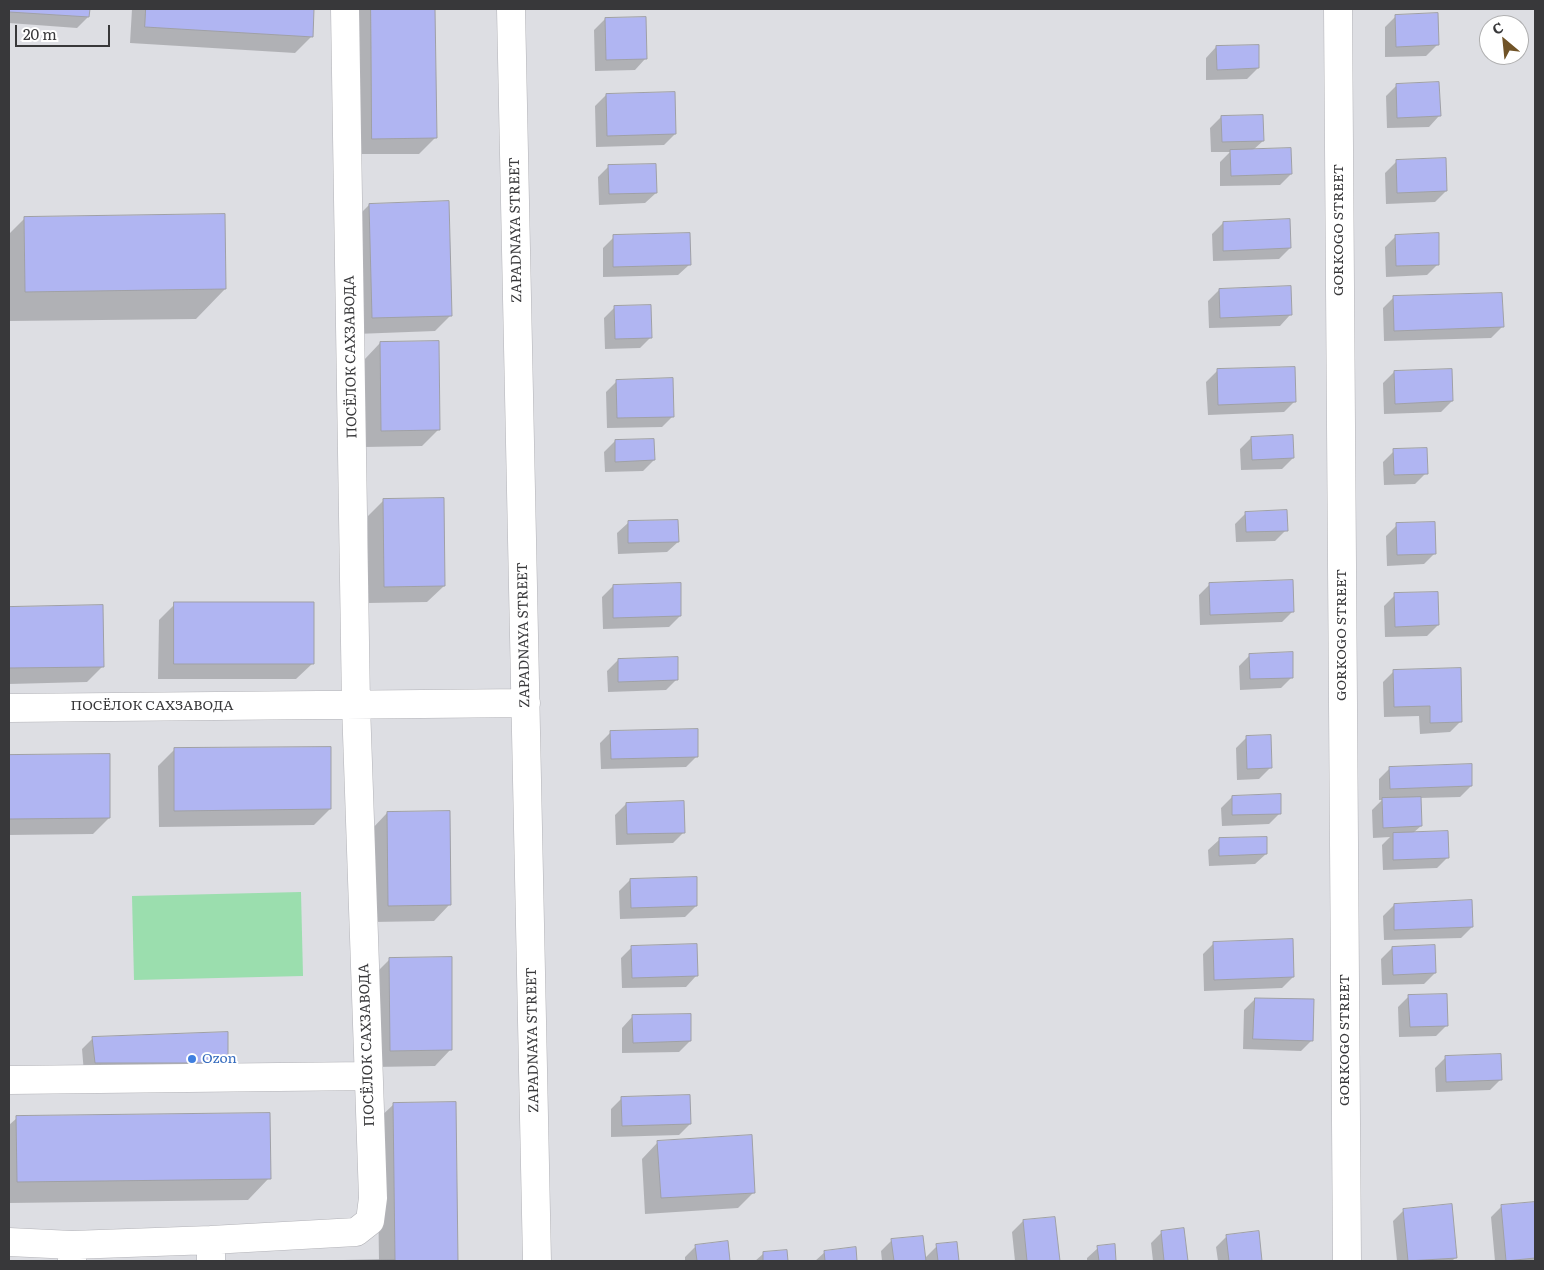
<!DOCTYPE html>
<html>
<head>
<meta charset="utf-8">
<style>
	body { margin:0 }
	#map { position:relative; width:1544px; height:1270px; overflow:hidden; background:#dddee3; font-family:Literata,serif }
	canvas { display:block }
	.frame { position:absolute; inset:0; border:10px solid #38383a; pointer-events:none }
	.north { position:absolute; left:1479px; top:15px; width:50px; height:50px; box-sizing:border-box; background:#fff; border:1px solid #afafb0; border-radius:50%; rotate:332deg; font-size:14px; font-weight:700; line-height:20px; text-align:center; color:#38383a }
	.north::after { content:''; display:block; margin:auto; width:18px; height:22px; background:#705327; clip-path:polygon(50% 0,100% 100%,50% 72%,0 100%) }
	.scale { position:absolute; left:15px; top:25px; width:95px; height:22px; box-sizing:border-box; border:2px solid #38383a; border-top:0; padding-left:6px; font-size:15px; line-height:18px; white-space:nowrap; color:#38383a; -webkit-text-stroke:4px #fff; paint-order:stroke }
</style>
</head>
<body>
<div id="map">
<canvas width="1544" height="1270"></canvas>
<div class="frame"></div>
<div class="north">С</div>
<div class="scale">20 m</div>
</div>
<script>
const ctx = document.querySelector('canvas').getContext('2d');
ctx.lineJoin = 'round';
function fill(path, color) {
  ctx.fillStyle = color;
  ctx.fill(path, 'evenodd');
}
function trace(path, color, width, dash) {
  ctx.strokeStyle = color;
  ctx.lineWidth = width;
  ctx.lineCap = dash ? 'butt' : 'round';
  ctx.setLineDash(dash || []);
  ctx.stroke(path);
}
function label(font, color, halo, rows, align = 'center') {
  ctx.font = font + ' Literata,serif';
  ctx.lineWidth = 4;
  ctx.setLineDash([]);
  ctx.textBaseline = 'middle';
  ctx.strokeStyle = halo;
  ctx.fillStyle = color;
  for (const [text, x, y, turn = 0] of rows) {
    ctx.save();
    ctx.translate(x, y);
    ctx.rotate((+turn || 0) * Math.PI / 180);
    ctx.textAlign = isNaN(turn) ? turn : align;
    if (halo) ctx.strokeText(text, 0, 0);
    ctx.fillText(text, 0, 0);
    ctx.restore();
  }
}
const green = new Path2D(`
	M301 892 303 976 134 980 132 896Z`);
const shadow = new Path2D(`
	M9 9H88V17L77 28 9 23Z
	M132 9H313L311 37 295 53 130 43Z
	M355 9H434L436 137 419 154H357Z
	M1396 16 1437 45 1426 56 1385 57V27Z
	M605 19 645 59 635 70 595 71 594 30Z
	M1216 47 1258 68 1247 79 1206 80V58Z
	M1397 85 1439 116 1429 127 1387 128 1386 96Z
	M606 95 675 134 664 145 596 147 595 106Z
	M1221 117 1263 141 1253 150 1291 174 1280 185 1220 186V162L1230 152H1211L1210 128Z
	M1396 162 1446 191 1435 202 1386 204 1385 173Z
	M609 166 656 193 645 203 599 205 598 177Z
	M369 205 451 315 435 331 356 334 353 221Z
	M25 218 225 289 196 319 9 321V234Z
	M1223 223 1290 248 1279 259 1213 261 1212 234Z
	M1396 236 1438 264 1427 275 1386 277 1385 247Z
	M614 237 689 265 678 275 603 277V248Z
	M1219 290 1290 315 1280 326 1209 328 1208 301Z
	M1394 297 1502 327 1491 338 1384 341 1383 308Z
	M615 307 651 337 640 348 605 349 604 318Z
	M380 343 438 430 422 446 365 447 364 360Z
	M1217 371 1295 401 1284 412 1208 415 1206 382Z
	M1394 372 1452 401 1441 412 1384 414 1383 383Z
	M617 381 673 416 662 427 607 428 606 392Z
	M1251 438 1293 458 1282 469 1241 470 1240 449Z
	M615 441 654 460 643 471 605 472 604 452Z
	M1394 451 1426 473 1415 484 1384 485 1383 462Z
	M384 500 444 586 427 602 368 603V516Z
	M1246 513 1286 530 1275 541 1236 542 1235 524Z
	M628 523 678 542 667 552 618 554 617 533Z
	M1397 525 1435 553 1424 564 1387 566 1386 536Z
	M1210 584 1292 612 1282 622 1200 625 1199 595Z
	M613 586 680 616 669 627 603 629 602 597Z
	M1395 595 1438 625 1427 636 1385 637 1384 606Z
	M175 604 313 663 296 679H158L159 620Z
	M102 607 103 666 87 682 9 684V608Z
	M1250 655 1292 677 1281 688 1240 690 1239 666Z
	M618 660 677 679 666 690 608 692 607 671Z
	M1394 671 1461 721 1450 732 1420 734 1419 716 1384 717 1383 682Z
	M611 732 697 756 686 767 601 769 600 743Z
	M1247 737 1270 768 1259 779 1237 780 1236 748Z
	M174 750 330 809 314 825 159 827 158 766Z
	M108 755 109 818 93 834 9 835V757Z
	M1390 768 1471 786 1460 797 1420 798 1421 826 1413 833 1448 857 1437 868 1383 870 1382 845 1390 837 1373 838 1372 810 1382 800H1379V779Z
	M1232 797 1280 813 1269 824 1222 826 1221 808Z
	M626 804 684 832 673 843 616 845 615 815Z
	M387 813 450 904 434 921 372 922 371 830Z
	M1219 840 1266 854 1255 864 1209 866 1208 850Z
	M630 880 696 906 685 917 620 919 619 891Z
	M1394 905 1472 927 1461 938 1384 940 1383 916Z
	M1214 943 1293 977 1282 988 1204 991 1203 954Z
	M632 947 696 976 686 987 622 988 621 958Z
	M1392 948 1435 973 1424 984 1382 985 1381 959Z
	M389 960 451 1049 435 1066 374 1067 373 976Z
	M1409 996 1447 1025 1436 1036 1399 1037 1398 1007Z
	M1255 999 1312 1040 1301 1051 1243 1049 1244 1010Z
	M632 1017 690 1041 679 1052 622 1053V1028Z
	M93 1038 227 1062 216 1073H84L82 1049Z
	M1446 1057 1501 1079 1490 1090 1436 1092 1435 1068Z
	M622 1098 690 1124 679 1135 611 1137V1109Z
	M454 1103 456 1261H379L377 1120 394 1104Z
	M17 1118 269 1178 248 1200 9 1203V1125Z
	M658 1142 754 1192 738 1208 645 1214 642 1159Z
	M1535 1203V1261H1495L1491 1217 1502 1206Z
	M1404 1210 1456 1257 1452 1261H1397L1393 1221Z
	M1054 1218 1059 1261H1015L1012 1232 1023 1221Z
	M1183 1230 1186 1261H1153L1151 1243 1162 1232Z
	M1258 1232 1261 1261H1218L1216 1247 1227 1236Z
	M892 1240 924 1259 937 1246 956 1244 958 1261H882L881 1251Z
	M727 1243 729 1261H685V1257L696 1246Z
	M1113 1246 1115 1261H1087V1258L1098 1248Z
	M855 1249 856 1261H815L825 1252Z
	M786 1252 787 1261H755L763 1254Z`);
const building = new Path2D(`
	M9 9H90L89 17 9 12Z
	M146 9H314L313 37 145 27Z
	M371 9H435L437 138 372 139Z
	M1438 13 1439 45 1396 47 1395 15Z
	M646 17 647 59 606 60 605 18Z
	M1259 45V68L1217 70 1216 46Z
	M1439 82 1441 116 1397 118 1396 84Z
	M675 92 676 134 607 136 606 94Z
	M1263 115 1264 141 1222 142 1221 116Z
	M1291 148 1292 174 1231 176 1230 150Z
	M1446 158 1447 191 1397 193 1396 160Z
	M656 164 657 193 609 194 608 165Z
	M449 201 452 316 372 318 369 204Z
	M225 214 226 289 25 292 24 217Z
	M1290 219 1291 248 1223 251V222Z
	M690 233 691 265 613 267V235Z
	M1439 233V265L1396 266 1395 235Z
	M1291 286 1292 315 1220 318 1219 289Z
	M1502 293 1504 327 1394 331 1393 296Z
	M651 305 652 338 615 339 614 306Z
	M439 341 440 430 381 431 380 342Z
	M1295 367 1296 402 1218 405 1217 369Z
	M1452 369 1453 401 1395 404 1394 371Z
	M673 378 674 417 617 418 616 380Z
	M1293 435 1294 458 1252 460 1251 437Z
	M654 439 655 460 615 462V440Z
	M1427 448 1428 474 1394 475 1393 449Z
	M444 498 445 586 384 587 383 499Z
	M1287 510 1288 531 1246 532 1245 512Z
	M678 520 679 542 628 543V521Z
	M1435 522 1436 554 1397 555 1396 523Z
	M1293 580 1294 612 1210 615 1209 583Z
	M681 583V616L613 618V585Z
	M1438 592 1439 625 1395 627 1394 593Z
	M174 602H314V664H174Z
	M103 605 104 667 9 668V607Z
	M1293 652V678L1250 679 1249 654Z
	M678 657V680L618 682V659Z
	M1461 668 1462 722 1430 723V706L1394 707 1393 670Z
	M698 729V757L611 759 610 731Z
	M1271 735 1272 768 1247 769 1246 736Z
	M331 747V809L174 811V748Z
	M110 754V818L9 819V755Z
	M1472 764V786L1390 789 1389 767Z
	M1281 794V814L1232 815V796Z
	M1421 797 1422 826 1383 828 1382 798Z
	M684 801 685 833 627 834 626 803Z
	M450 811 451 905 388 906 387 812Z
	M1448 831 1449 858 1393 860V833Z
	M1267 837V854L1219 856V838Z
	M697 877V906L631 908 630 879Z
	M1472 900 1473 927 1394 930V904Z
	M1293 939 1294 977 1214 980 1213 942Z
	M697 944 698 976 632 978 631 946Z
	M1435 945 1436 973 1393 975 1392 947Z
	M452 957V1050L390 1051 389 958Z
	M1447 994 1448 1026 1410 1027 1408 995Z
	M1255 998 1314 999 1313 1041 1253 1039Z
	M691 1014V1041L633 1043 632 1015Z
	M228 1032V1063H95L92 1037Z
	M1501 1054 1502 1080 1446 1082 1445 1056Z
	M690 1095 691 1124 622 1126 621 1097Z
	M456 1102 458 1261H395L393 1103Z
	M270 1113 271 1179 17 1182 16 1116Z
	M752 1135 755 1193 661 1198 657 1141Z
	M1535 1202V1258L1506 1261 1501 1205Z
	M1452 1204 1457 1258 1408 1261 1403 1209Z
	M1055 1217 1060 1261H1027L1023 1220Z
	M1184 1228 1188 1261H1164L1161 1231Z
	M1259 1231 1262 1261H1229L1226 1235Z
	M923 1236 926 1261H894L891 1239Z
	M728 1241 730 1261H697L695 1245Z
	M957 1242 959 1261H938L936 1244Z
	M1115 1244 1116 1261H1099L1097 1246Z
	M856 1247 857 1261H825L824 1251Z
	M787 1250 788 1261H763V1252Z
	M395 1260V1261H315Z`);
const minor = new Path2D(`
	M511 9 537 1261
	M1338 9 1347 1261
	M9 708 526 703
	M9 1080 368 1076
	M9 1242 72 1245V1261
	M72 1245 211 1240
	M211 1261V1240L356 1232 370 1221 373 1198 356 705 345 9`);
const markers = [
	[192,1059,5,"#3f7fe0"]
];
const streetNames = [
	["ZAPADNAYA STREET",516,230,-91],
	["GORKOGO STREET",1339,230,-90],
	["ПОСЁЛОК САХЗАВОДА",351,357,-91],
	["ZAPADNAYA STREET",524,635,-91],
	["GORKOGO STREET",1342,635,-90],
	["ПОСЁЛОК САХЗАВОДА",152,706],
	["ZAPADNAYA STREET",533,1040,-91],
	["GORKOGO STREET",1345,1040,-90],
	["ПОСЁЛОК САХЗАВОДА",367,1045,-92]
];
const shopNames = [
	["Ozon",202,1059]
];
fill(green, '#9bdeae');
fill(shadow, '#0003');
fill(building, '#b0b5f2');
trace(building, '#9fa0a5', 1);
trace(minor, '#b2b2b7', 29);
trace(minor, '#fff', 28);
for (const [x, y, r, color] of markers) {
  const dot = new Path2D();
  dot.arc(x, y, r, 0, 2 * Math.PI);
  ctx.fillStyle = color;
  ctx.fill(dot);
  trace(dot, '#fff', 2);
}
label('14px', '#38383a', '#fff', streetNames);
label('14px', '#366cbe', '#fff', shopNames, 'left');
</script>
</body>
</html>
